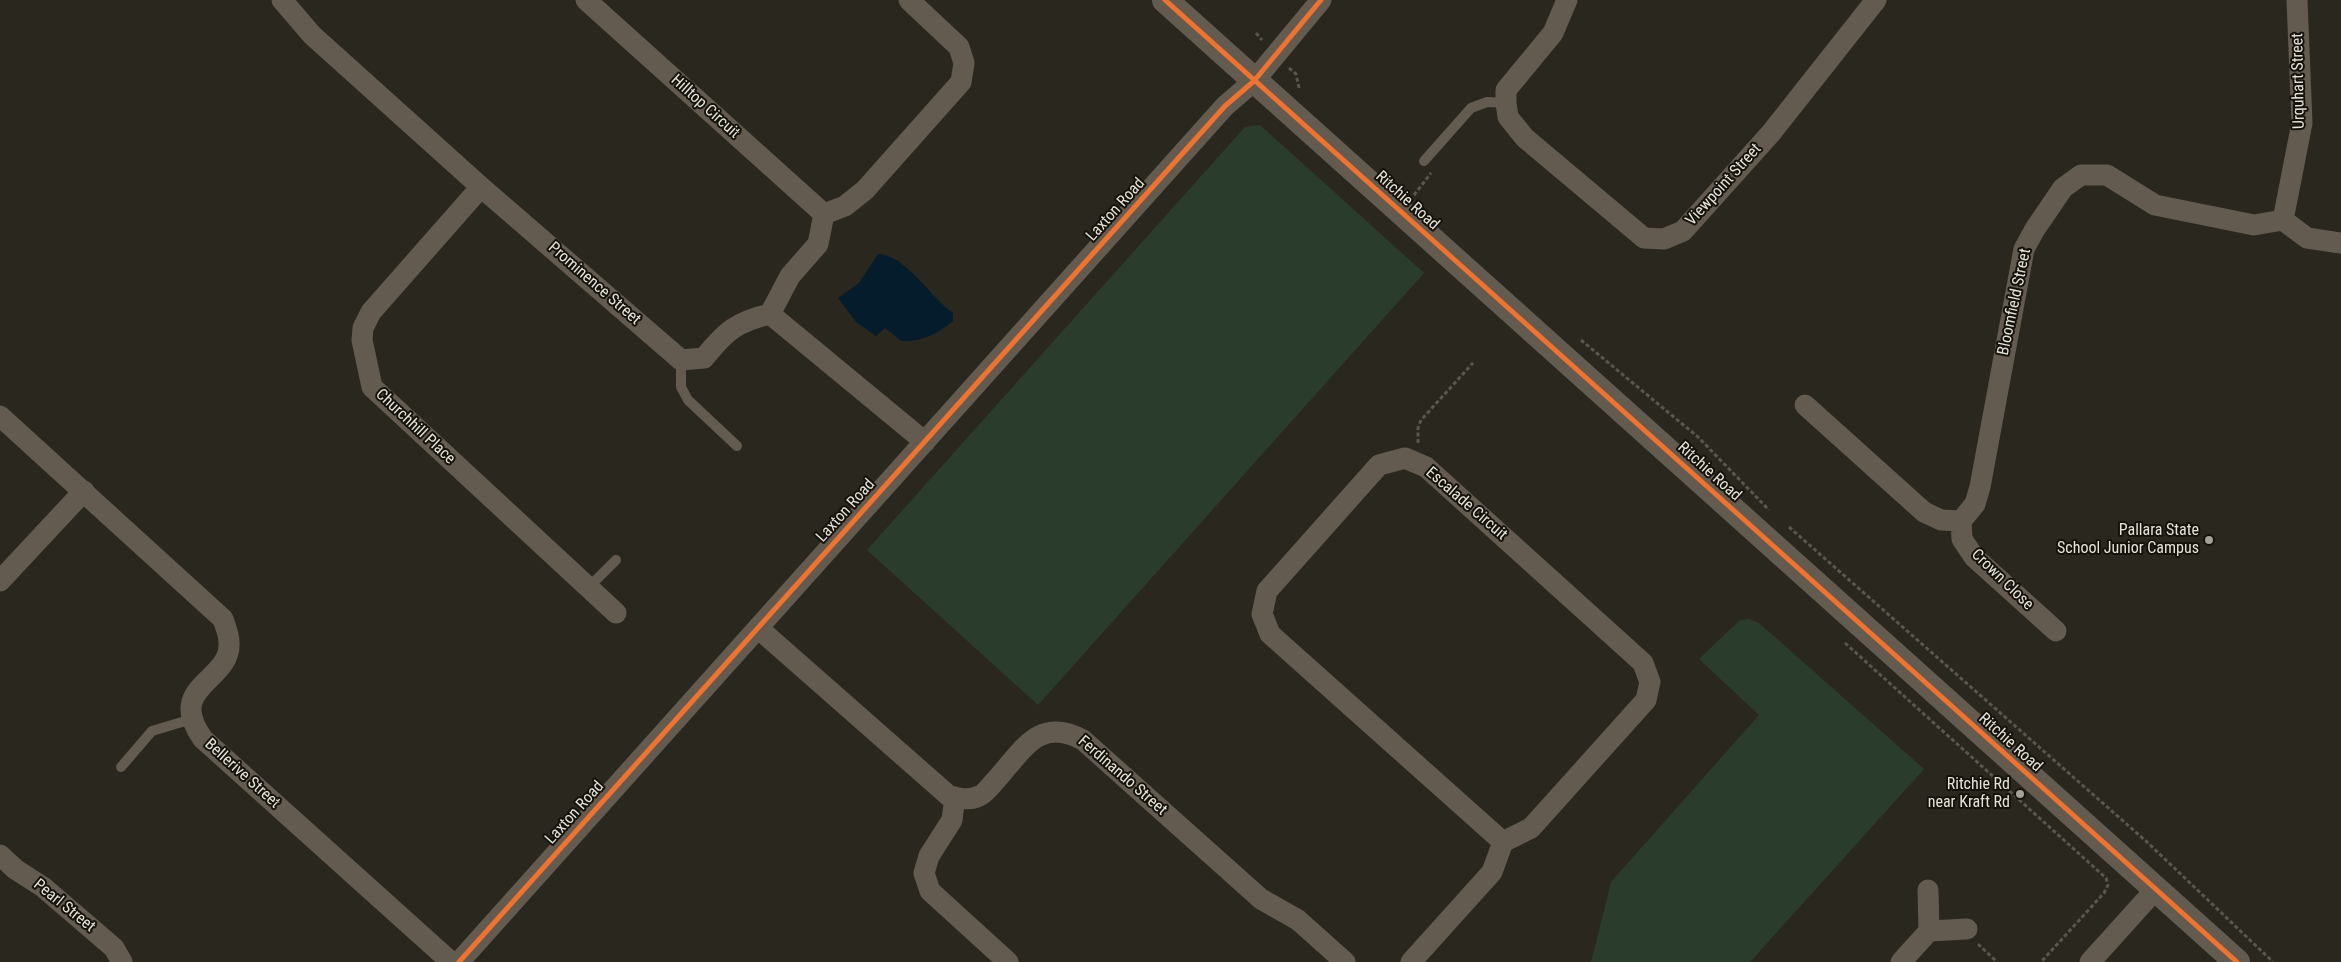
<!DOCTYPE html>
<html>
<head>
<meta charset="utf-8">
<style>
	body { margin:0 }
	canvas { display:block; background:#2a271e }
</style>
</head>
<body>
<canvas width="2341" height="962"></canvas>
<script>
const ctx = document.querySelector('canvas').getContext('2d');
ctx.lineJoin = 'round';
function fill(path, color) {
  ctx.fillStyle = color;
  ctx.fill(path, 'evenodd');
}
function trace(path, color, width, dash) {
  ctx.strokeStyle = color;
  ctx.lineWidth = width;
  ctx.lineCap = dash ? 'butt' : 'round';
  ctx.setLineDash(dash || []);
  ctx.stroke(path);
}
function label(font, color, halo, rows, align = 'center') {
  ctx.font = font + ' "Roboto Condensed",sans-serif';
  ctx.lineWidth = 4;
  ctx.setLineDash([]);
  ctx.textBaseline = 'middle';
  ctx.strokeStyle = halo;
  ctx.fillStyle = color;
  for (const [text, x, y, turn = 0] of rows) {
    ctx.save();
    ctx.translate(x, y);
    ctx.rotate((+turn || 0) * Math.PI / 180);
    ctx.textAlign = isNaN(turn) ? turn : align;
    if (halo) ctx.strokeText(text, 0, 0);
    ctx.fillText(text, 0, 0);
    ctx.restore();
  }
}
const green = new Path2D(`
	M1260 125 1424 273 1038 705 867 550 1245 127Z
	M1749 619 1759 623 1924 769 1750 962H1591L1611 882 1759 715 1699 659 1739 621Z`);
const water = new Path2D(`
	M878 254C905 254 931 298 953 313V321C938 334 920 342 901 341L885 328 876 336 856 322 838 298 859 283Z`);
const path = new Path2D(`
	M1256 33 1262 40
	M1289 68 1296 74 1299 88
	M1414 195 1431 173
	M1581 340 1698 437 1769 510
	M1418 443V428L1421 420 1473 363
	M1789 527 2147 842 2273 962
	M1845 643 2106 878 2108 885 2104 893 2041 962
	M1978 944 1997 962`);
const service = new Path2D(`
	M1424 161 1471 108 1487 102 1506 103
	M681 360V387L688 400 737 446
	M589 587 616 560
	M121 767 152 731 192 719`);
const minor = new Path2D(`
	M282 0 312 35 481 187 681 360 704 358C726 331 736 322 770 314L925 442
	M586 0 824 214
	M1567 0 1553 33 1506 90V103L1508 117 1525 138 1644 238 1664 239 1683 231 1771 133 1876 0
	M481 187 371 312 363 328 362 340 372 387 616 613
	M824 214 845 206 865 190 961 82 964 63 959 47 909 0
	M2283 220 2302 123 2297 0
	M770 314 790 276 818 244 824 214
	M1805 405 1924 512 1941 520 1961 521 1975 504 1980 487 2024 249 2035 229 2063 188 2081 175H2107L2155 205 2254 225 2283 220 2307 238 2341 243
	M0 416 223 619C225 626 229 634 229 642 232 682 164 685 203 739L451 962
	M1961 521 1962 539 1974 557 2056 631
	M0 581 84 491
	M758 628 949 796C959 798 969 801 979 796 985 794 991 785 996 780 1023 750 1039 716 1083 740L1261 899 1298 920 1345 962
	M955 797 952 820 929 856 924 873 930 891 1008 962
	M0 855 15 869 43 887 114 948 122 962
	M1929 931 1967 929
	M459 962 1225 106 1254 81 1321 0
	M1411 962 1492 872 1503 842 1531 828 1646 700 1650 682 1643 663 1426 467 1405 458 1379 465 1267 591 1262 614 1270 634 1503 842
	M1901 962 1929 931 1928 890
	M2090 962 2155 890`);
const tertiary = new Path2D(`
	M1165 0 2237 962`);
const cycleway = new Path2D(`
	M1165 0 2237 962
	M459 962 1225 106 1254 81 1321 0`);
const markers = [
	[2209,540,5,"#a4a198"],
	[2020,794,5,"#a4a198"]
];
const streetNames = [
	["Urquhart Street",2299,81,-91],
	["Hilltop Circuit",705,107,42],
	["Viewpoint Street",1724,185,-48],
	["Ritchie Road",1407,201,42],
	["Laxton Road",1116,210,-48],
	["Prominence Street",594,284,41],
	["Bloomfield Street",2015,302,-78],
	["Churchhill Place",415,427,43],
	["Ritchie Road",1709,472,42],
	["Escalade Circuit",1466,504,41],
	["Laxton Road",846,511,-48],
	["Crown Close",2002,580,44],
	["Ritchie Road",2010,743,42],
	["Bellerive Street",242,774,42],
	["Ferdinando Street",1122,776,41],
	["Laxton Road",575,813,-48],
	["Pearl Street",64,906,39]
];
const poiNames = [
	["Pallara State",2199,531],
	["School Junior Campus",2199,549],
	["Ritchie Rd",2010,785],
	["near Kraft Rd",2010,803]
];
fill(green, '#2a3d2d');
fill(water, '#041c2b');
trace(path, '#5b554e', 3, [4, 2.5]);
trace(service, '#635a50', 10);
trace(minor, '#635a50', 21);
trace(tertiary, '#635a50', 26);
trace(cycleway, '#ef722f', 5);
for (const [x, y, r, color] of markers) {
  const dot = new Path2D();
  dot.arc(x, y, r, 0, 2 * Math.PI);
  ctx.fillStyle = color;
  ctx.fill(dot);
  trace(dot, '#14120b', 2);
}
label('16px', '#e6e3d9', '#14120b', streetNames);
label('16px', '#e6e3d9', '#14120b', poiNames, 'right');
</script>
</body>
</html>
